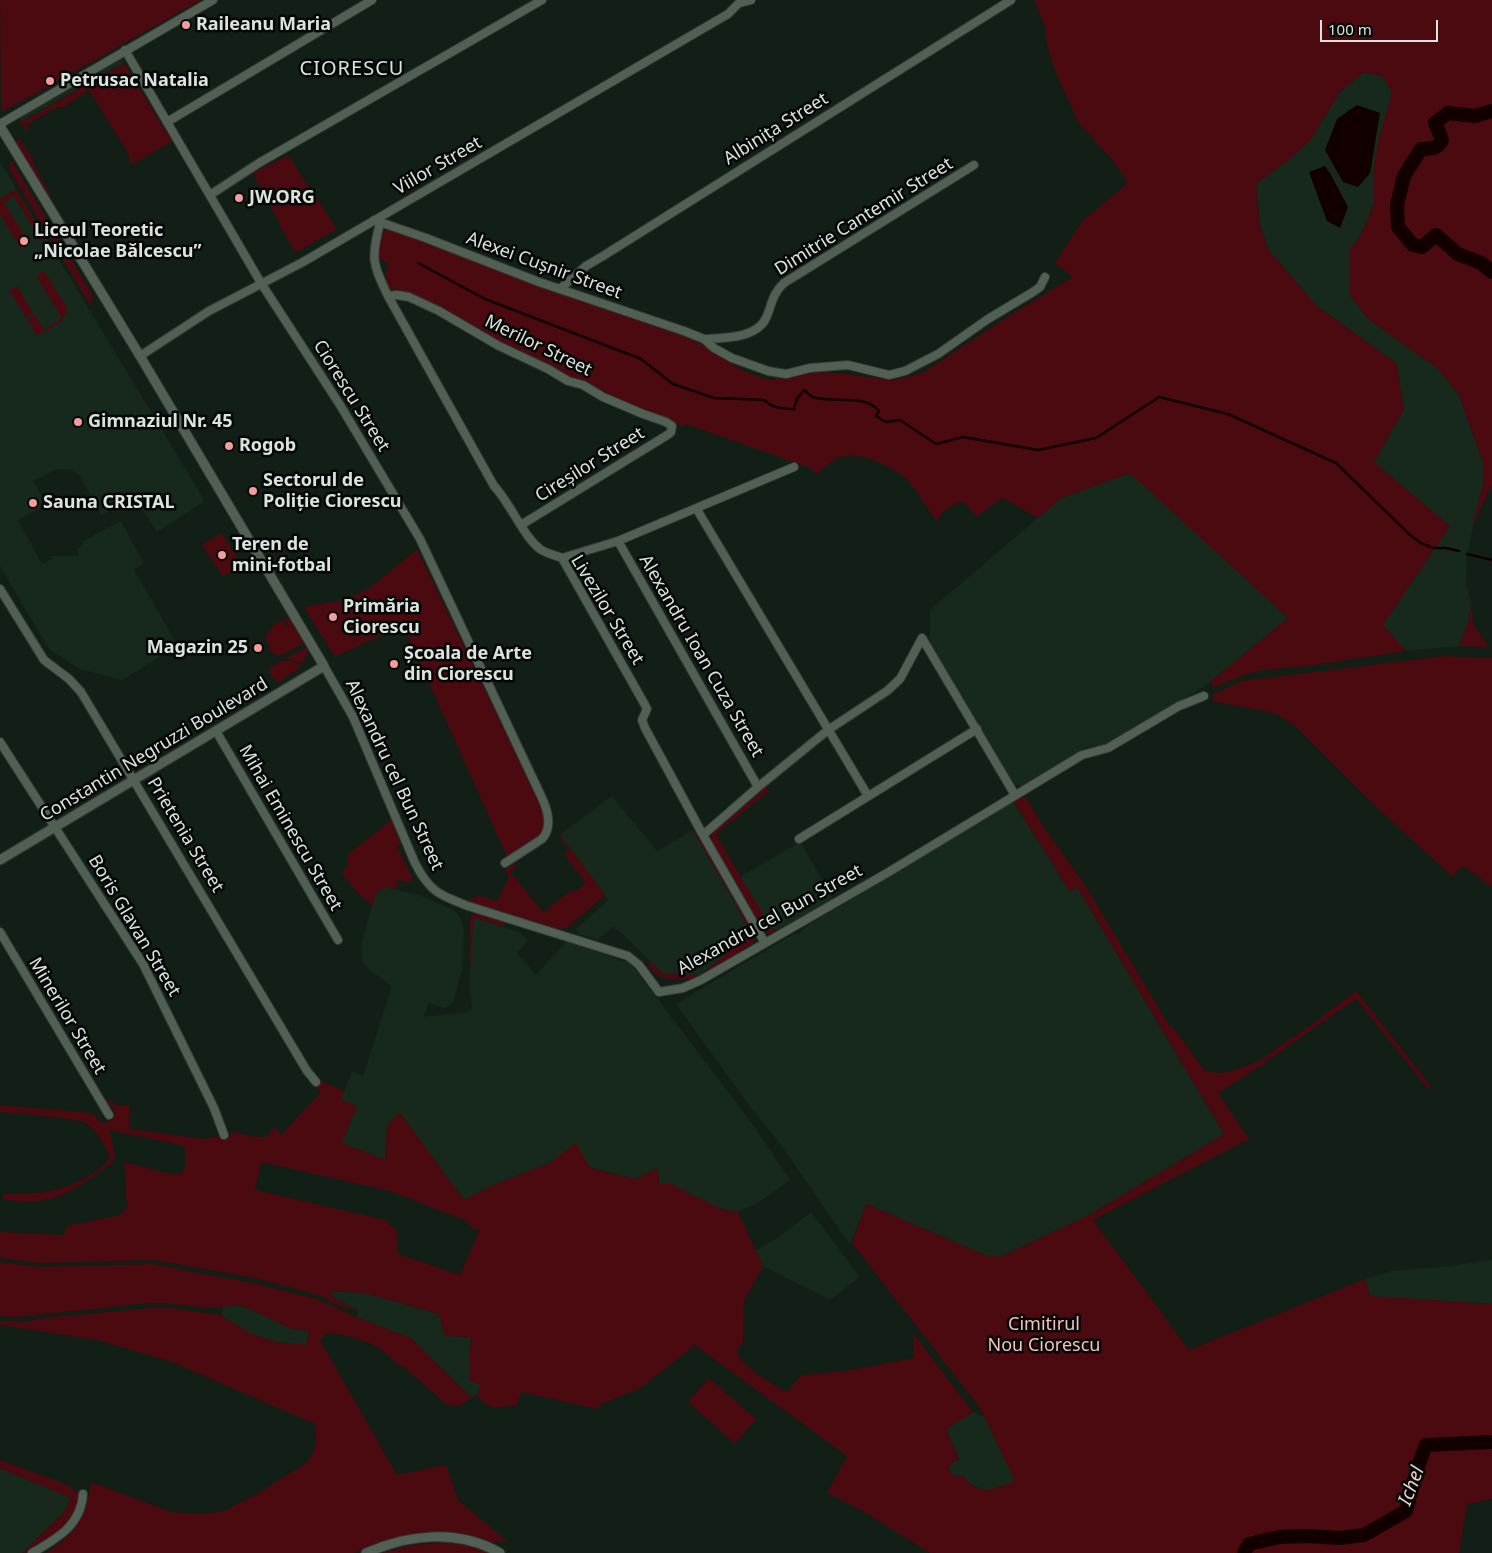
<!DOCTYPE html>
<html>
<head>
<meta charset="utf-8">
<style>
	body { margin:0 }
	#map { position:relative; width:1492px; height:1553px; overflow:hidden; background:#121f16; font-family:"Noto Sans",sans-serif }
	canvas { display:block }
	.scale { position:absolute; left:1320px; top:20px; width:118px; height:22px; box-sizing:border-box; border:2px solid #dae3dc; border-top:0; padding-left:6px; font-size:15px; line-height:18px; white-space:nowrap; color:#dae3dc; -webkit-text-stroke:4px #040705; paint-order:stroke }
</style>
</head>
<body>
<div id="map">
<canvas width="1492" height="1553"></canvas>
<div class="scale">100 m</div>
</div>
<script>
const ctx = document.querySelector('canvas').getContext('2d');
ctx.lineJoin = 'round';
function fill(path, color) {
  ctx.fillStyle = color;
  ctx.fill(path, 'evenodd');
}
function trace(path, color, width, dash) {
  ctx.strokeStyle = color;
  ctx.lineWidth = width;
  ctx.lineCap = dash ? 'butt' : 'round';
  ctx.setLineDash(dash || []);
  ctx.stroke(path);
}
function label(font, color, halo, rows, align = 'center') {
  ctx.font = font + ' "Noto Sans",sans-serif';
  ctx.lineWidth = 5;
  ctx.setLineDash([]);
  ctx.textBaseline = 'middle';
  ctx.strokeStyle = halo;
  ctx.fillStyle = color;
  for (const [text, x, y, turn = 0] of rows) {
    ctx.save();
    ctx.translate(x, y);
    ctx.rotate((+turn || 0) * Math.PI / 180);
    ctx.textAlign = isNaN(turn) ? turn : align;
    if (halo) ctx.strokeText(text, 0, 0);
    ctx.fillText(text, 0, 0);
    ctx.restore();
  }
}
const built = new Path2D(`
	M122 58 124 63 22 121 20 116Z
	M1364 72 1382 76 1393 92 1378 143 1373 205 1360 237 1349 250V294L1368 319 1437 368 1459 395 1483 463V484L1467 554 1466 584 1471 602 1469 620 1459 646 1406 651 1383 625 1449 526 1374 462 1404 409 1396 363 1317 306 1269 251 1260 225 1256 183 1292 157 1310 140 1340 92Z
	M0 162 205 501 157 532 139 504 126 502 101 515 79 475 70 469H57L33 481 46 504 18 520 42 564 52 559 50 556H79L76 549 83 545V541L121 521 144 563 134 570 178 646 122 680 80 669 49 649 0 566Z
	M1130 473 1135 475 1288 618 1206 685 1105 745 1086 747 1021 786 1013 785 930 643V610L1061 498Z
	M612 796 657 851 693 830 752 933 700 975 663 974 614 926 597 940 577 933V928L608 900 560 835Z
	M1013 801 1070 892 1077 887 1224 1134 1089 1215 1000 1257 985 1255 866 1204 850 1245 781 1145 751 1108 676 1004 792 935 800 933 805 927Z
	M800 842 834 899 776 931 770 927 740 877Z
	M385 887 419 895 453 910 460 917 464 931 462 971 453 1002 445 1008 429 1003 423 1017 462 1013 472 1009 469 985 473 920 476 918 518 932 528 940 517 953 536 975 567 941 631 964 754 1126 790 1180 759 1202 735 1213 715 1206 673 1185 659 1184 658 1168 635 1179 555 1158 549 1163 484 1189 464 1200 400 1113 387 1125 385 1160 341 1143 357 1106 341 1100 352 1072 363 1076 392 986 368 969 362 961 361 946 375 895Z
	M811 1212 860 1277 830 1300 763 1266 756 1250 776 1239Z
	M1492 1260V1304L1370 1296 1365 1279 1391 1271 1450 1266Z
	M330 1291 365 1293 439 1314 445 1336 472 1337 470 1342 481 1385 476 1396 472 1398 411 1338 356 1317 358 1311 332 1296Z
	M238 1305 248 1308 292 1329 309 1331 306 1345 276 1342 248 1333 221 1315 224 1306Z
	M973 1412 985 1417 1016 1481 989 1491 976 1487 966 1481 952 1477 949 1467 954 1461 959 1459 946 1429Z
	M0 1468 71 1498 64 1512 22 1553H0Z`);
const green = new Path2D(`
	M0 0H201L54 83 50 77 45 80 49 86 1 112Z
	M1034 0H1492V485L1472 527 1483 484V463L1459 395 1437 368 1368 319 1349 294V250L1360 237 1373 206V171L1378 143 1392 92 1382 76 1364 72 1340 92 1310 140 1292 157 1256 184 1260 225 1269 251 1317 306 1396 363 1404 409 1374 462 1450 526 1383 625 1406 651 1308 666 1263 670 1247 674 1214 687 1210 682 1288 618 1130 473 1061 498 1038 518 1002 498 976 517 963 501C952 505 941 510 937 522 927 509 919 493 908 481 898 469 862 452 846 456 834 458 826 466 817 474L810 468 686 424 683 426 643 412 573 381 412 293H394L385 280 388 262 380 260 377 255 383 231 388 230 405 233 556 292 694 340 744 371 769 380 817 372 837 373 893 380 922 373 1010 315 1073 277 1055 263 1082 221 1128 183 1113 161 1078 122 1055 71 1047 45 1044 24Z
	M124 63 172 141 141 160 130 164 128 153 89 90 64 107H58L26 125 29 130 26 131 19 120 21 119 23 121Z
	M20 139 33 159V163L51 196 48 199 14 142Z
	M288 155 337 229 295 253 253 173Z
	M11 160 93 296 92 303 90 305 9 169Z
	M16 189 45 238 41 241 14 196 4 202 28 242 20 248 0 214V199Z
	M44 271 68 309 61 322 37 336 27 319 35 315 44 330 62 318 36 276Z
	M17 286 33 313 26 317 9 290Z
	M221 533 241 564 223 577 202 545Z
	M417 549 546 817 544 833 507 857 403 625 335 657 304 607 348 599 370 588Z
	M1471 602 1473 624 1489 647 1459 646 1469 620Z
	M281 617 287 627 289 625 283 617 289 618 303 641 302 644 279 656 274 655 269 649 270 648 265 637 275 623 277 624 282 620Z
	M305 648 309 649 303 663 285 659Z
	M1445 656 1492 658V887L1463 866 1452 876 1373 804 1295 726 1275 713 1212 701 1214 694 1241 681Z
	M283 660 302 664 299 668 277 683 268 669Z
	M766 785 769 791 716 834 770 927 776 931C769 934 766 934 760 929L710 843 712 833 715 827Z
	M1025 796 1045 829 1085 885 1170 1027 1172 1026 1205 1071 1219 1073 1236 1070 1258 1061 1311 1025 1356 991 1431 1086 1428 1089 1356 999 1257 1068 1218 1093 1249 1139 1093 1220 1189 1350 1365 1279 1370 1296 1492 1304V1499L1467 1504 1459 1553H930L863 1511 827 1493 847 1456 695 1345 642 1387 600 1405 598 1409 521 1392 517 1405 492 1408 476 1396 481 1385 469 1381V1352L472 1337 445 1336 439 1314 365 1293 331 1291 332 1296 358 1311 340 1306 319 1295 255 1278 154 1260 38 1263 0 1258V1232L64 1235 67 1226 120 1215 127 1206 124 1162 167 1173 180 1174 185 1169V1148L180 1145 110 1130 115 1160C93 1177 67 1198 39 1201 27 1202 14 1200 3 1200V1194C17 1193 32 1194 46 1192 66 1189 100 1174 110 1157 104 1143 98 1132 85 1123 77 1118 13 1113 0 1112V1105L92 1113 102 1123 107 1122 113 1119 115 1110 105 1101 102 1096 116 1105 129 1106V1129L204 1139 235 1132 248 1136 266 1137 275 1127 281 1135 321 1092 315 1087 318 1080 344 1091 341 1100 357 1106 342 1143 385 1160 387 1125 400 1113 464 1200 484 1189 549 1163 576 1143 589 1166 594 1169 635 1179 658 1168 659 1184H671L723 1210 738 1212 763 1266 744 1301 743 1343C741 1345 738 1347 738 1349 733 1362 777 1387 787 1392L801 1375 845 1371 914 1358 913 1333 973 1412 946 1429 959 1459 954 1461 949 1467 952 1476 963 1475C976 1498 996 1488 1015 1481L980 1408 852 1243 866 1204 985 1255 1000 1257 1089 1215 1224 1134 1077 887 1070 892 1013 801ZM261 1162 390 1191 464 1220 474 1229H480L460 1275 398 1254 397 1231 385 1220 255 1190Z
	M391 820 401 844 397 847 412 877 411 883 398 880 396 889 384 887 375 895 373 905 361 897 341 872 348 867 347 855Z
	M693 830 697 832 733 895 731 897Z
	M560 835 605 895 568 927 560 929 468 903 469 900 477 897 476 895 497 901 509 878 505 869 514 863 516 867 510 872 543 912 572 890 575 892 586 883 564 854 569 849 558 836Z
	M737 901C744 912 761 931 752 944L706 975 694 979H668L658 976 648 966 649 961 663 974 700 975 751 934 734 902Z
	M476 912 505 921 503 927 476 918 473 920 470 971V919L472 915Z
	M0 1262 39 1267 152 1264 253 1283 317 1299 356 1317 411 1338 472 1398 458 1406 447 1405 406 1369 395 1362 378 1347 364 1341 344 1335 327 1333 320 1340 397 1475 446 1465 458 1500 507 1541C487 1546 469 1534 449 1533 417 1531 384 1541 354 1553H46C53 1548 61 1543 68 1536 81 1522 89 1501 91 1482L171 1512 201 1514 224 1511 259 1493 306 1463C318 1449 317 1441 315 1424L172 1362 97 1340 0 1325V1321L22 1322 43 1318 162 1307 221 1315 249 1333 276 1342 306 1345 309 1331 292 1329 248 1308 238 1305 212 1308 163 1303 137 1304 104 1308 15 1317 0 1316Z
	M709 1378 756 1419 735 1444 688 1402Z
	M0 1460 68 1485 77 1493C82 1525 47 1540 24 1553H22L64 1512 71 1498 0 1468Z
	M445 1542 469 1544 490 1553H381L412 1545Z`);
const water = new Path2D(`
	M1357 105 1380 113 1370 173 1358 187 1343 182 1325 150 1337 119Z
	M1325 166 1330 173 1348 207 1340 228 1327 221 1309 172Z`);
const stream = new Path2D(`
	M418 263 485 299 641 359 673 384 714 398 764 400C774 409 781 408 794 409L797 399 804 390C807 392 810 396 813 397 834 404 864 393 879 411L876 416 886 422 900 420 936 444 963 437 1038 450 1096 438 1159 397 1228 414 1336 463 1410 535 1421 543 1433 548H1446L1459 551
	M1467 554 1492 560`);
const river = new Path2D(`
	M1492 111 1475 116 1448 113 1435 123 1442 140C1438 150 1430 148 1421 149L1404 176 1397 205 1398 227 1413 245 1422 247 1436 235 1458 254 1481 263 1492 272
	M1244 1553 1249 1544 1279 1537 1307 1536 1340 1538 1364 1535 1406 1511 1417 1469 1426 1445 1492 1442`);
const minor = new Path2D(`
	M125 50 261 283 340 405 420 539 542 798C548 811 553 827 542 839L505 863
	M167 122 372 0
	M0 124 213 0
	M210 195 259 163 542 0
	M374 220 426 238 539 282 684 331 704 339 714 348 732 358 768 371 786 374 810 368 848 365 889 375 905 371 938 354 988 319 1033 292 1040 287 1045 277
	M380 223C371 258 372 263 388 296L494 486C511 504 523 536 540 549 547 554 555 555 562 558L645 705 647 709 642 720 645 728 703 835 765 943
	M561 288 586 266 603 256 1011 0
	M388 296 397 295 409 297 439 311 499 346 548 369 568 381 583 385 603 397 643 414 666 422 672 426 671 432 669 434 521 525
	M704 339C724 338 758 339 767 316 772 303 773 293 784 283L974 165
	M140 356 209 311 303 262 728 14 739 3 751 0
	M696 508 868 796
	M618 541 758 787
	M562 558 618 541 794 467
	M0 589 44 660 69 679 81 692 307 1071 316 1082
	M922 638 1015 795
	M324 666 353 717 415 863C429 891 439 895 468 906L628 956 639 965 659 992 683 988 701 980 887 873 1082 755 1108 748 1179 706 1204 696
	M216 731 338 940
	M0 742 143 964 214 1108 224 1135
	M703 835 758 787 828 730 887 691 900 679 922 638
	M799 839 977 729
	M0 932 109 1115
	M32 1553C56 1539 81 1526 83 1494`);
const tertiary = new Path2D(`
	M0 126 140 356 324 666 0 860
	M366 1553C409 1534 458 1529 500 1553`);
const markers = [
	[186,25,5,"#f59b99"],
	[50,81,5,"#f59b99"],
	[239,198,5,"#f59b99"],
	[24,241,5,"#f59b99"],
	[78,422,5,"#f59b99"],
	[229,446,5,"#f59b99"],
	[253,491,5,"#f59b99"],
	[33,503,5,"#f59b99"],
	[222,555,5,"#f59b99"],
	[333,617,5,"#f59b99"],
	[258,648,5,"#f59b99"],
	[394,664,5,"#f59b99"]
];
const poiNames = [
	["Raileanu Maria",196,25],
	["Petrusac Natalia",60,81],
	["JW.ORG",249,198],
	["Liceul Teoretic",34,231],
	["„Nicolae Bălcescu”",34,252],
	["Gimnaziul Nr. 45",88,422],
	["Rogob",239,446],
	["Sectorul de",263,481],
	["Poliție Ciorescu",263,502],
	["Sauna CRISTAL",43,503],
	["Teren de",232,545],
	["mini-fotbal",232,566],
	["Primăria",343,607],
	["Ciorescu",343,628],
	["Magazin 25",248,648,"right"],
	["Școala de Arte",404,654],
	["din Ciorescu",404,675]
];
const streetNames = [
	["Albinița Street",776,129,-32],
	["Viilor Street",438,166,-30],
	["Dimitrie Cantemir Street",864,217,-32],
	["Alexei Cușnir Street",544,266,20],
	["Merilor Street",538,346,26],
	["Ciorescu Street",351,396,58],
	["Cireșilor Street",590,465,-32],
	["Livezilor Street",607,610,59],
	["Alexandru Ioan Cuza Street",701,656,60],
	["Constantin Negruzzi Boulevard",154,750,-31],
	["Alexandru cel Bun Street",394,775,65],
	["Mihai Eminescu Street",290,828,60],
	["Prietenia Street",185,835,59],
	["Alexandru cel Bun Street",770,920,-29],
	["Boris Glavan Street",134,926,59],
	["Minerilor Street",67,1016,59]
];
const parkNames = [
	["Cimitirul",1044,1325],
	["Nou Ciorescu",1044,1346]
];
const waterNames = [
	["Ichel",1412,1486,-69]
];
const quarterNames = [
	["CIORESCU",352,69]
];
fill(built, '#16291c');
fill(green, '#4a0a10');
fill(water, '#120001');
trace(stream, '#120001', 2.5);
trace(river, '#120001', 14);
trace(minor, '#313933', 10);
trace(tertiary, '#313933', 11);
trace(minor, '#515f55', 8);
trace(tertiary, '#515f55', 9);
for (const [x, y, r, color] of markers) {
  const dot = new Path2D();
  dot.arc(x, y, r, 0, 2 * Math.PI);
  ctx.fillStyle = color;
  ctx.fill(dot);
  trace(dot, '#040705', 2);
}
label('bold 18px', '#dae3dc', '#040705', poiNames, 'left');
label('18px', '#dae3dc', '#040705', streetNames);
label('18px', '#f7c1bf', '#040705', parkNames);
label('italic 19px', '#ecd0cf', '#040705', waterNames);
ctx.letterSpacing = '1px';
label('20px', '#dae3dc', '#040705', quarterNames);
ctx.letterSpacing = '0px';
</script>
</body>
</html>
